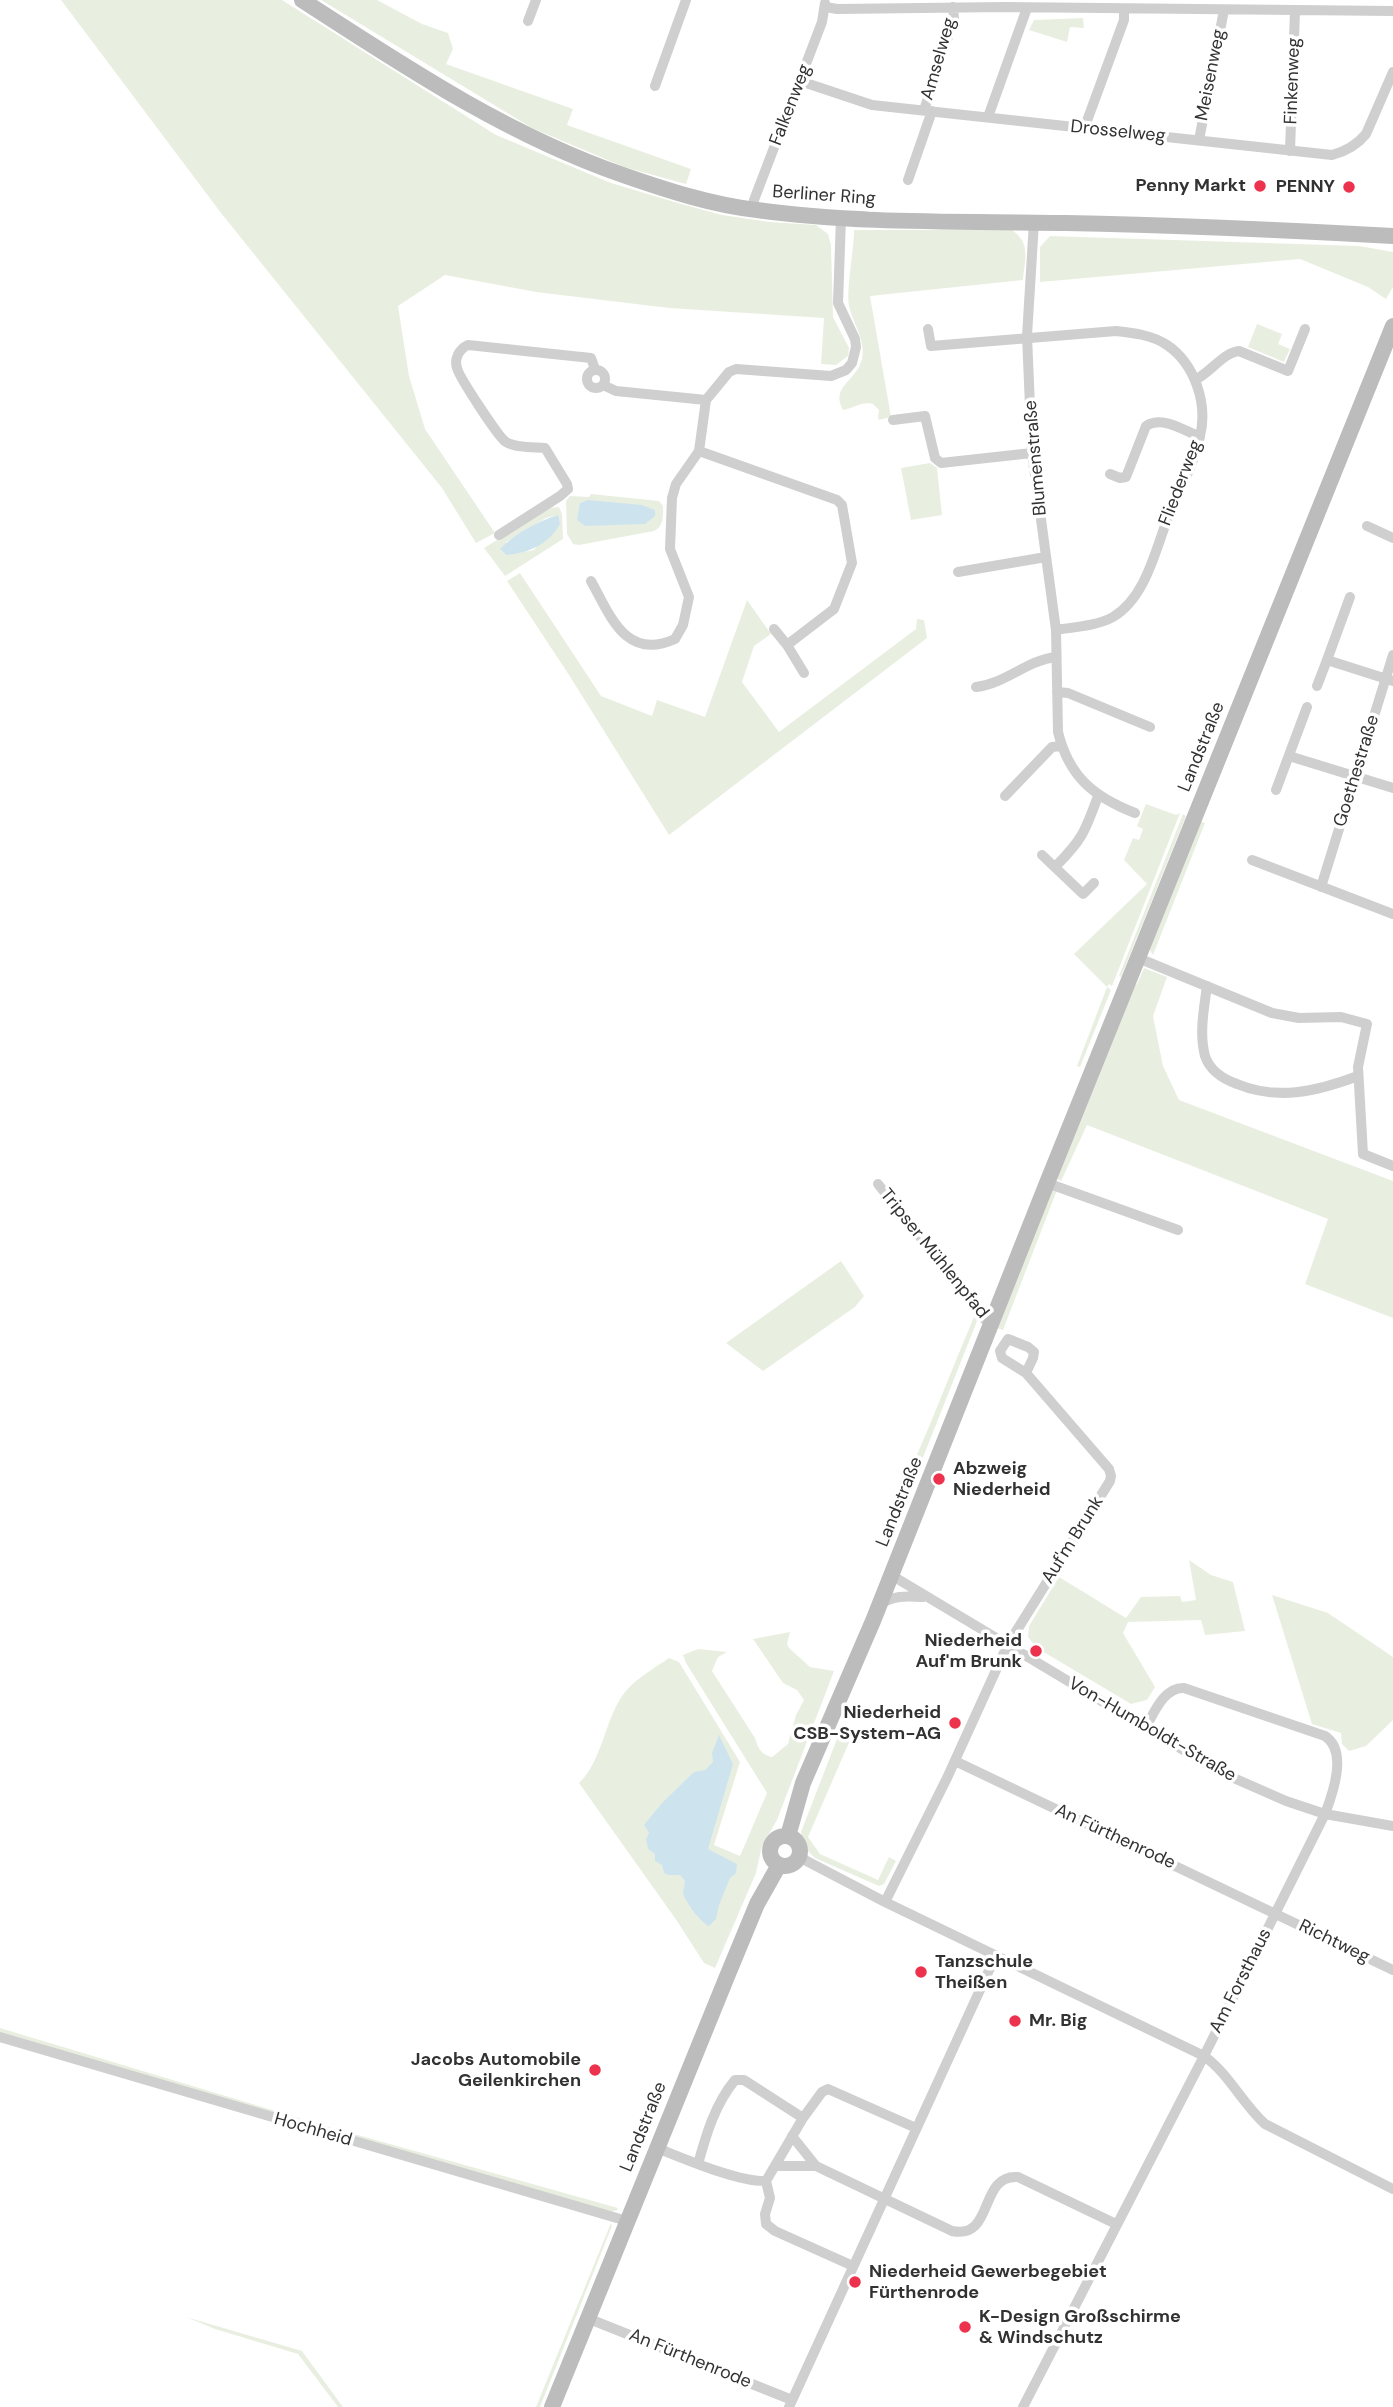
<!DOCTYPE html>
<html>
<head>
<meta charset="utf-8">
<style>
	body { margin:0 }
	canvas { display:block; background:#fff }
</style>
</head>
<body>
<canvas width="1393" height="2407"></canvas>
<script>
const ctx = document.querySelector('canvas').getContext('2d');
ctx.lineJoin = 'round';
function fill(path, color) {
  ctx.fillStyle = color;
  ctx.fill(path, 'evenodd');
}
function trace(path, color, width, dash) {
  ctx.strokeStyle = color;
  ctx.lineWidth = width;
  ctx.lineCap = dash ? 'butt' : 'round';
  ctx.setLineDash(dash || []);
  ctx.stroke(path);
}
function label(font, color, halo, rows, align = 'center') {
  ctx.font = font + ' "DM Sans",sans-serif';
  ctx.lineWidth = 7;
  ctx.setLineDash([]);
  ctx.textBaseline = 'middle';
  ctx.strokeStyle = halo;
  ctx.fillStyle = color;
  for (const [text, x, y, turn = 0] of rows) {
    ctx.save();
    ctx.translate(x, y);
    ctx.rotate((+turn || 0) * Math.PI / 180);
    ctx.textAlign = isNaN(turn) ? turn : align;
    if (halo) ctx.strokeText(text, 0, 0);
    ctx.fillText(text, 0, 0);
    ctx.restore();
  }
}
const green = new Path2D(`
	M61 0H282L496 135 611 183 678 203 722 215 770 222 816 225 828 234 831 245 833 317 849 348 848 356 836 365 821 364 824 318 669 308 536 292 445 275 398 306 409 376 425 429 495 533 476 543 442 488 221 213Z
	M321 0H377L422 24 448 33 453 49 446 64 573 109 567 125 691 169 686 184 624 167 532 128Z
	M1083 18 1084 28 1070 27 1067 42 1029 30 1034 20Z
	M854 230H1012C1031 243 1025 259 1023 280L870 296 891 417 879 420 878 417 879 410 873 404C862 401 854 408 843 410 830 386 856 382 862 359 866 341 853 323 849 306 846 289 854 251 854 230Z
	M1050 236 1359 246 1393 252V287L1386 299 1368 287 1300 259 1040 282V247Z
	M1257 324 1282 334 1278 344 1290 349 1284 362 1248 347Z
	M930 463 937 468 942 515 911 520 901 468Z
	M591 494 659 501 663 506C663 516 664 526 654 531L579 545 573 544 567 534 566 501 570 496 589 497Z
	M559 507 562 514 563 539 505 576 484 548 549 508ZM558 515 534 550 507 555 506 542 546 518Z
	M520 573 601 696 652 716 657 700 705 717 747 600 771 634 754 646 742 682 779 732 916 629 917 619 924 620 927 638 669 835 569 675 507 581Z
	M1146 804 1176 815 1180 813 1112 986 1109 984 1107 987 1111 990 1080 1067 1077 1066 1107 987 1074 954 1147 884 1124 860 1133 838 1139 840 1143 829 1137 826Z
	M1183 814 1186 816 1121 977 1119 976Z
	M1199 821 1205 823 1153 955 1149 949Z
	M1144 968 1167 977 1153 1016 1163 1066 1179 1100 1393 1181V1318L1305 1284 1328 1219 1087 1125 1061 1181 1056 1178 1130 991 1137 984Z
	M1052 1188 1057 1190 1003 1330 997 1328Z
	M841 1261 864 1296 855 1307 763 1371 726 1343Z
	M974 1317 977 1321 922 1460 897 1509 886 1548 884 1547C887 1517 900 1494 912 1466 934 1417 953 1366 974 1317Z
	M1189 1560 1211 1575 1233 1582 1245 1631 1205 1635 1201 1620 1128 1622 1123 1633 1155 1687 1147 1700 1131 1704 1037 1648 1028 1637 1029 1626 1059 1577 1126 1618 1141 1597 1180 1596 1182 1602 1196 1600Z
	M1272 1595 1328 1613 1393 1657V1720L1366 1746 1349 1751 1342 1744 1341 1733 1312 1724Z
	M790 1632 787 1644 789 1648 810 1667 834 1671 777 1820 762 1846 756 1873 715 1968 704 1963 677 1921 579 1783C601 1763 605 1721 622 1696 633 1680 653 1669 669 1658L679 1662 740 1762 714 1845 740 1856 767 1793 686 1663 683 1655 698 1649 727 1652 718 1657 712 1671 755 1738C758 1748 761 1755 772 1757L788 1744 796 1715 804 1700 797 1690 783 1683 753 1639Z
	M842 1726 854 1731 808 1837 820 1854 878 1880 889 1857 896 1861 884 1884 879 1886 815 1858C806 1850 802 1844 801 1832Z
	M0 2028 302 2119 299 2121 0 2034Z
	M308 2121 618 2208 617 2210 610 2212 309 2124Z
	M611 2223 612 2226 540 2407H536Z
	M186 2317 302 2351 343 2407H338L298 2354 215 2329Z`);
const water = new Path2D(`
	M588 500 642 505 655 510V516L645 524 585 526 577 520 580 503Z
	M558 515 560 524C549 544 529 553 507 555L500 549C514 534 538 521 558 515Z
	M719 1735 733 1764 708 1849 737 1864 736 1873 730 1878 719 1905 716 1919 709 1926C701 1923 685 1902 683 1893 683 1889 685 1885 685 1881L680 1875H668L664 1873 662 1865 655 1861V1854L648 1849 646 1839 649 1833 644 1825 662 1803 694 1772 705 1770 713 1762 712 1753Z`);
const street = new Path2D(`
	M826 7 837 9 1005 7 1393 11
	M528 21 536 0
	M800 81 872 105 1332 155C1347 151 1357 145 1366 134L1393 72
	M655 86 686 0
	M924 110 954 19 953 7
	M988 117 1027 8
	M1084 129 1124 20V9
	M1199 140 1224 10
	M1290 151 1295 11
	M908 180 932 111
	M753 210 754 200 822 22 825 3
	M1034 222 1027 336 1032 453 1056 630 1058 732C1069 777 1094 797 1135 813
	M928 329 931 346 1116 331C1134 333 1152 335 1167 345 1195 364 1208 404 1200 436 1194 465 1178 493 1167 520 1155 552 1145 598 1113 617 1097 626 1074 627 1056 630
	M587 379a9 9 0 1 1 18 0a9 9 0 1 1-18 0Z
	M1195 380C1211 372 1223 353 1239 351L1288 371 1305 329
	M603 385 616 391 706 400
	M893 420 925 416 935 458 941 463 1032 453
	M699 451 837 500 842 505 852 563 834 609 787 645
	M1110 474 1120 478 1126 477 1146 426C1162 415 1185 431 1200 437
	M1367 526 1393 538
	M499 535 560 496 568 489 567 484 545 448C534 447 516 448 506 442 499 438 459 377 457 368 454 359 459 349 468 345L591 358 595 369
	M958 572 1046 557
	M591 581C611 617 626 661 675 639L683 625 689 597 670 549 672 498 676 484 699 451 706 400 729 372 736 369 831 376 846 370 852 363 856 347 855 339 838 303 841 218
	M774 629 787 645 804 673
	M1327 660 1350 597
	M1317 686 1327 660 1393 681
	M976 687C1007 683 1027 660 1056 657
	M1057 692 1068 693 1150 727
	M1289 756 1393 788
	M1276 790 1307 707
	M1005 796 1052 747 1061 746
	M1042 855 1083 894 1094 883
	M1252 860 1393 914
	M1055 867C1082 840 1085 832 1098 796
	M1321 887 1393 655
	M1138 958 1272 1013 1299 1018 1341 1017 1367 1024 1358 1067 1363 1154 1393 1166
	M1207 986C1204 1009 1199 1033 1205 1056 1210 1071 1223 1079 1237 1084 1278 1101 1318 1091 1358 1076
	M1047 1183 1178 1230
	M878 1184 959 1286 981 1317 991 1323
	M891 1575 1220 1772 1286 1801 1325 1814 1393 1826
	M879 1605C893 1595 906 1596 923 1597
	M955 1761 1393 1970
	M799 1857 885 1902 1204 2056C1229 2074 1242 2103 1265 2124L1393 2189
	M885 1902 947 1778 1007 1646 1110 1481 1111 1476 1109 1469 1026 1373 1033 1358 1034 1352 1028 1347 1008 1339 1000 1351 1002 1358 1026 1373
	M0 2037 627 2221
	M792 2136 816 2166
	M657 2148C685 2159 738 2182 766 2181
	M698 2164C706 2135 715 2104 735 2080H744L803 2118
	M775 2166H816L952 2231C995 2240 978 2174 1018 2177L1116 2224
	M853 2266 775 2231 766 2224 765 2214 770 2198 766 2181 803 2118 822 2092 828 2089 916 2128
	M587 2318 792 2400
	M789 2407 996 1955
	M1023 2407 1204 2056 1325 1814C1333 1793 1348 1751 1325 1736L1184 1688C1164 1687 1154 1713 1146 1727`);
const secondary = new Path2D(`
	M302 0C404 66 507 135 623 175 666 190 712 205 757 210 858 224 964 221 1066 223 1175 225 1284 230 1393 236
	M770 1851a15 15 0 1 1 30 0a15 15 0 1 1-30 0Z
	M788 1836 803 1783 873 1621 1047 1183 1393 326
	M552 2407 726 1979 757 1904 779 1865`);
const markers = [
	[1260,186,7,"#ec324c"],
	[1349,187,7,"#ec324c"],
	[939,1479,7,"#ec324c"],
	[1036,1651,7,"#ec324c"],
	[955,1723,7,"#ec324c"],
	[921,1972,7,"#ec324c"],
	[1015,2021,7,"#ec324c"],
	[595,2070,7,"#ec324c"],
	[855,2282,7,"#ec324c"],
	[965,2327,7,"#ec324c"]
];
const streetNames = [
	["Amselweg",939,59,-74],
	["Meisenweg",1211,75,-79],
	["Finkenweg",1293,81,-88],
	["Falkenweg",791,105,-69],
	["Drosselweg",1118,132,6],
	["Berliner Ring",824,196,4],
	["Blumenstraße",1036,458,-95],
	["Fliederweg",1181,483,-69],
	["Landstraße",1202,747,-68],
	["Goethestraße",1357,771,-73],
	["Tripser Mühlenpfad",934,1254,51],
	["Landstraße",900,1502,-68],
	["Auf'm Brunk",1073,1540,-58],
	["Von-Humboldt-Straße",1152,1730,30],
	["An Fürthenrode",1115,1837,25],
	["Richtweg",1334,1942,26],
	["Am Forsthaus",1241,1981,-63],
	["Landstraße",644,2127,-68],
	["Hochheid",313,2130,16],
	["An Fürthenrode",690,2359,22]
];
const poiNames = [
	["Penny Markt",1246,186],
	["PENNY",1335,187],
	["Abzweig",953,1469,"left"],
	["Niederheid",953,1490,"left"],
	["Niederheid",1022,1641],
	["Auf'm Brunk",1022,1662],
	["Niederheid",941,1713],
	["CSB-System-AG",941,1734],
	["Tanzschule",935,1962,"left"],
	["Theißen",935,1983,"left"],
	["Mr. Big",1029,2021,"left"],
	["Jacobs Automobile",581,2060],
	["Geilenkirchen",581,2081],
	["Niederheid Gewerbegebiet",869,2272,"left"],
	["Fürthenrode",869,2293,"left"],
	["K-Design Großschirme",979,2317,"left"],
	["& Windschutz",979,2338,"left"]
];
fill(green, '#e9efe0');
fill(water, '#cde4ef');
trace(street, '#cfcfcf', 10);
trace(secondary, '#bcbcbc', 16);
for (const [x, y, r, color] of markers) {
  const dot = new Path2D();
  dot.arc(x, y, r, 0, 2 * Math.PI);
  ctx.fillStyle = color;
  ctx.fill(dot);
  trace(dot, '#fff', 2.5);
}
label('18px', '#323232', '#fff', streetNames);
label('bold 18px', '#323232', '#fff', poiNames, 'right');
</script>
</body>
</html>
